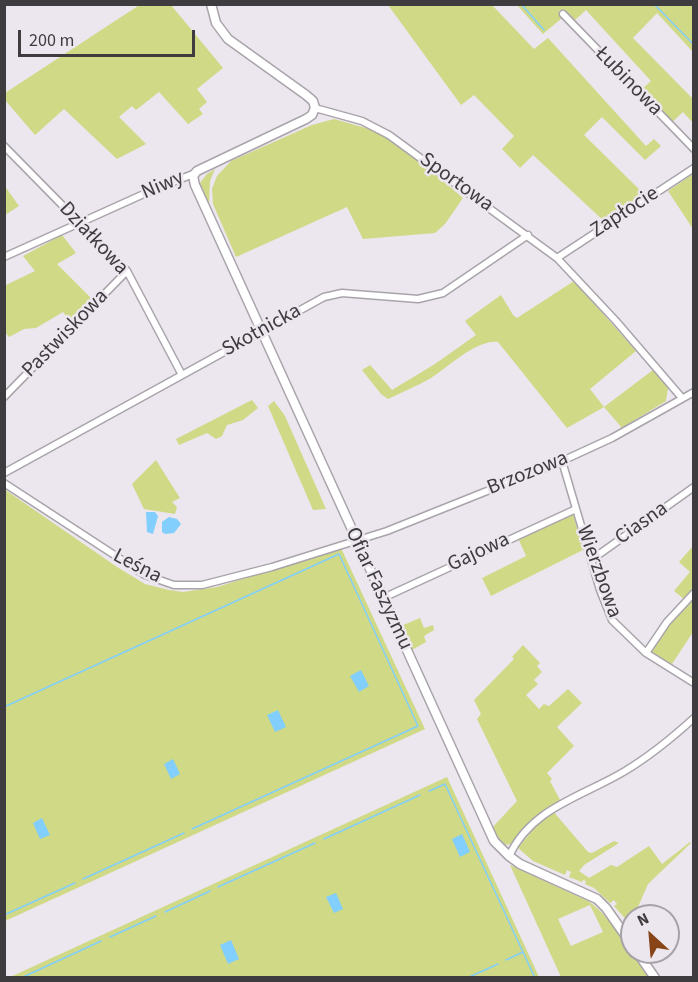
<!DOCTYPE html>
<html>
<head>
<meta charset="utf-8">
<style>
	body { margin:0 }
	#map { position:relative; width:698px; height:982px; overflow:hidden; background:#ece6ee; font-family:"Source Sans 3",sans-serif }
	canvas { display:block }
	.frame { position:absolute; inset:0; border:6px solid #3e3c3f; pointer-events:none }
	.north { position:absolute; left:620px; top:904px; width:60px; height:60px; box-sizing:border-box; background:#ece6ee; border:2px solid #a6a2a8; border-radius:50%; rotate:334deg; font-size:16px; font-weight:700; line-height:24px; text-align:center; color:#3e3c3f }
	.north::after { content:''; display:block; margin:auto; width:21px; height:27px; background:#874416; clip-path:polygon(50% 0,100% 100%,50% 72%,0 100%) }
	.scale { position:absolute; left:18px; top:30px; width:177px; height:27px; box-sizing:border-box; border:3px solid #3e3c3f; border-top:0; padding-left:8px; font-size:18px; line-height:21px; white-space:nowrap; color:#3e3c3f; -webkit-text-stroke:4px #ece6ee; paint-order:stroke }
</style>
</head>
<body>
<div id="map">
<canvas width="698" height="982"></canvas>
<div class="frame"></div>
<div class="north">N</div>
<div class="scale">200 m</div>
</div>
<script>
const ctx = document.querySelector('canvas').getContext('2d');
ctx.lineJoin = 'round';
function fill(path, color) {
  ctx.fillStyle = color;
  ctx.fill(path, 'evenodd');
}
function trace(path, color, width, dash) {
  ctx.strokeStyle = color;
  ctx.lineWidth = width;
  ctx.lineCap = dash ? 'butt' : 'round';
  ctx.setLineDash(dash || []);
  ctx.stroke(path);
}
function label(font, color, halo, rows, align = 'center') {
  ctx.font = font + ' "Source Sans 3",sans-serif';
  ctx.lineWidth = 5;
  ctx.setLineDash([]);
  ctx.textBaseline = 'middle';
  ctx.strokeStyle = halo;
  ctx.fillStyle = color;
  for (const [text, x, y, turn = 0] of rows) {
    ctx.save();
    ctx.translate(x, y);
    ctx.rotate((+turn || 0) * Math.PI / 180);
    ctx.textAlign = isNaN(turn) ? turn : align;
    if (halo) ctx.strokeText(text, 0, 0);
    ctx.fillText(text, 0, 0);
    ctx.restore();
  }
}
const green = new Path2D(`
	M141 4 171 5 223 68 197 89 207 102 199 109 203 114 188 124 159 92 136 110 132 106 119 117 146 144 117 159 64 109 35 135 5 100V93Z
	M388 5H492L534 49 548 38 646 146 654 139 661 146 645 160 602 117 584 135 645 195 606 223 533 155 520 168 502 149 514 136 474 95 461 105Z
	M517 5H693V52L657 13 633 38 693 99V123L683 112 671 123 641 90 651 81 586 10 575 20 568 13 559 10 562 18 543 34Z
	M334 119 376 131 412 154 463 198 445 224 435 233 363 239 347 207 236 257 213 204 212 189 217 176 231 161 312 125Z
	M215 169 210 181 209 204 200 183 207 174Z
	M693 174V229L668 191Z
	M4 185 19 206 5 215H4Z
	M62 235 76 253 57 264 94 301 71 322 63 312 36 328 24 329 9 337 5 332 4 286 35 271 23 256Z
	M574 281 636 351 590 389 604 407 653 370 668 388 666 401 622 428 604 407 567 428 498 342C477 339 448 367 431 378 417 386 402 392 388 399L381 394 362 370 370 365 392 390 435 364 476 335 465 321 501 295 513 315 517 318Z
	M252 400 258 408 243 420 227 425 222 436 216 439 207 433 179 445 176 439Z
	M274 401 285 416 326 509 313 510 268 406Z
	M156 460 180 498 172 502 177 507 175 514 144 509 132 484Z
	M4 489 117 567 145 584 169 590 183 592 217 587 341 548 425 729 5 921Z
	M573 514 583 550 491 596 482 578 526 556 518 538Z
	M693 546V589L684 599 674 591 690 572 679 562Z
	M693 596V632L672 664 651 653 652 649 668 625Z
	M420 618 424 628 433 625 434 630 424 636 426 642 412 650 401 626Z
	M523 645 540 663 537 666 542 672 534 680 538 684 526 695 539 709 544 704 549 706 568 689 582 703 557 727 574 746 547 773 552 779 550 781 560 800 539 815 514 843 506 845 499 839 492 828 517 801 477 719 481 714 474 700 514 659 512 657Z
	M447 777 539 977 8 978Z
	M552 810 588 852 592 853 614 841 619 843 584 865 579 871 589 878 611 865 617 867 649 846 662 864 690 842 691 843 648 884 634 916H632L631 925 614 906 617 904 614 900 610 903 594 888 585 884 586 881 583 880 582 882 569 877 571 872 567 870 565 875 533 861 518 848 540 821Z
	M510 865 588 901C614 919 630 952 648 977H561ZM590 905 603 932 571 946 558 919Z`);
const water = new Path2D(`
	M146 512H155L158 516 153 534 147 532Z
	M169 517 177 519 181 524 174 533 165 534 162 532V522Z
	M361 670 369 686 359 692 350 676Z
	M278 710 286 727 275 732 267 715Z
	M173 759 180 774 171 779 164 764Z
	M42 818 50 835 40 839 33 823Z
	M462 834 470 852 460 857 452 839Z
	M336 893 343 909 334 913 326 897Z
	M231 940 239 959 228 964 220 945Z`);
const stream = new Path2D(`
	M521 4 544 30
	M654 4 694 45
	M4 707 339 554 418 726 192 829
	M429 791 445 784 535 978
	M324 839 420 795
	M83 879 184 833
	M218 887 315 843
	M165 912 210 891
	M4 915 75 883
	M110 937 156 916
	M506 960 523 952
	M21 978 101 941
	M467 978 498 964`);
const street = new Path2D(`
	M563 14 694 149
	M315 108 362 121 389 135 557 258 616 321 682 398
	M4 146 127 271 182 375
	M4 257 146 193 193 174
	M557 258 694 168
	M4 397 127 271
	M562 461 600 590 612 620 646 653 694 683
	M4 473 324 297 342 293 418 299 443 293 528 235
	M4 483 145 575 174 585H202L272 567 387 531 562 461 612 438 694 392
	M591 560 694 487
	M383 598 576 509
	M646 653 667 622 694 593
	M509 856C532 807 582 797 625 771 650 756 672 738 694 718`);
const secondary = new Path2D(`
	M211 4 216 23 228 39 306 95 313 101 315 108 312 115 306 119 197 171 193 176 195 185 494 841 509 856 520 864 597 899 606 908 632 945
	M637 952 655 978`);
const streetNames = [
	["Łubinowa",628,82,46],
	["Sportowa",456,183,36],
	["Niwy",163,186,-23],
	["Zapłocie",625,213,-33],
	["Działkowa",93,239,47],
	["Skotnicka",262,331,-29],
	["Pastwiskowa",66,334,-46],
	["Brzozowa",528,474,-22],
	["Ciasna",642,524,-35],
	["Gajowa",479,553,-25],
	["Leśna",137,567,27],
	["Wierzbowa",598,572,70],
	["Ofiar Faszyzmu",378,589,65]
];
fill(green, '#d0d985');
fill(water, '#82cefd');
trace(stream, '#82cefd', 1.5);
trace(street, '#a9a4ab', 9);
trace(secondary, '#a9a4ab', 11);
trace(street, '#fff', 6);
trace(secondary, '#fff', 8);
label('21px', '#3e3c3f', '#ece6ee', streetNames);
</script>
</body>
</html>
